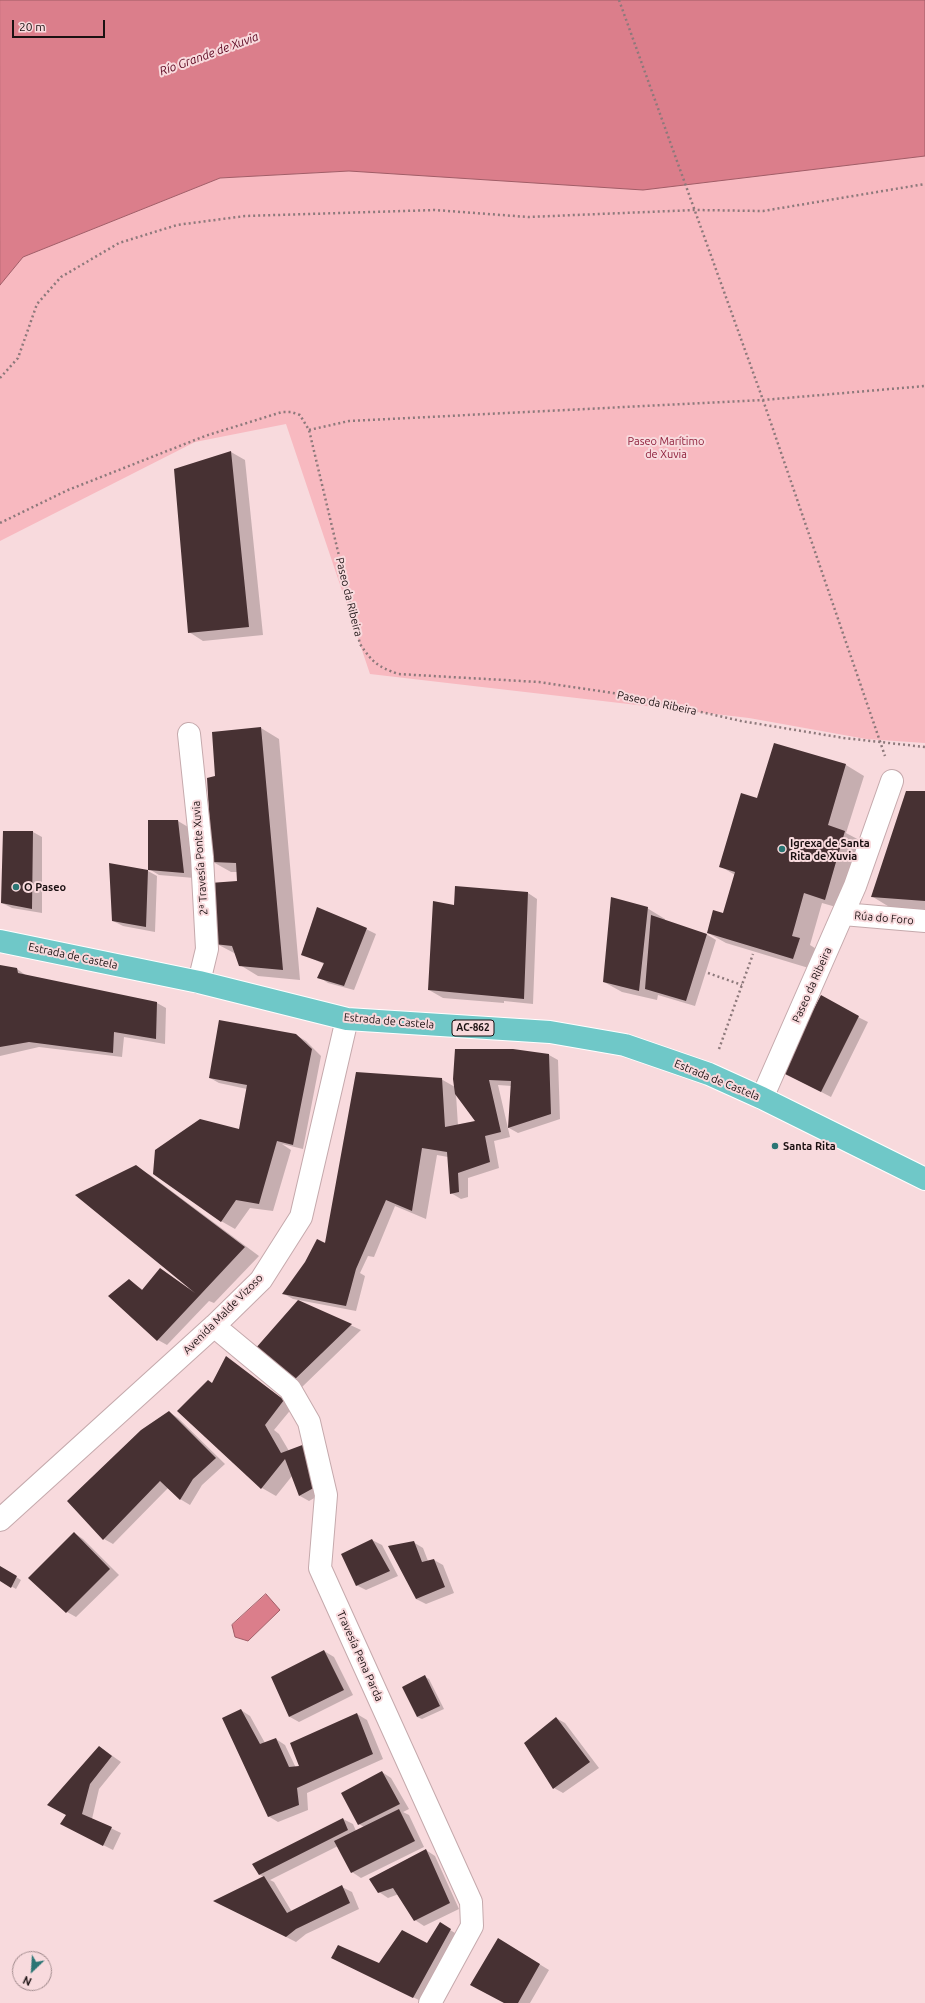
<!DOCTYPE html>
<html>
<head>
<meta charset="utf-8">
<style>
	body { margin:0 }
	#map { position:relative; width:925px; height:2003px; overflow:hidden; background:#f8dadd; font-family:Ubuntu,sans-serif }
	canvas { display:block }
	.north { position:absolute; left:12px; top:1951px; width:40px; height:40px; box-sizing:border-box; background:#f8dadd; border:1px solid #a08a8c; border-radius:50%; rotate:205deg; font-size:11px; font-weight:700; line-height:16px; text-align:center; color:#1b1112 }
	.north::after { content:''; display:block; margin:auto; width:14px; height:18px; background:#2b7574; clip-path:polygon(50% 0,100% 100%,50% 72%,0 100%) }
	.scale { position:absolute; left:12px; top:20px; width:93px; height:18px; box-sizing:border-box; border:2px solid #1b1112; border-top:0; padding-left:5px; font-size:12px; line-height:14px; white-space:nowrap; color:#1b1112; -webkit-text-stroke:3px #f8dadd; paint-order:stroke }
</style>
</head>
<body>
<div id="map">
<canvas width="925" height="2003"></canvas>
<div class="north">N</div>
<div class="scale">20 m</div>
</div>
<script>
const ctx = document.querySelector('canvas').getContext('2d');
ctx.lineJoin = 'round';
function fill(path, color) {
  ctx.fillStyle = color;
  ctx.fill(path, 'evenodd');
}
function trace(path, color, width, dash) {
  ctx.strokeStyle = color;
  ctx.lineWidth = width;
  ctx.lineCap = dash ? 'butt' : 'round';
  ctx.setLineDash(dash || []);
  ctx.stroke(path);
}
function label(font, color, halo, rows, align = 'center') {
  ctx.font = font + ' Ubuntu,sans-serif';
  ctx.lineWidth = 4;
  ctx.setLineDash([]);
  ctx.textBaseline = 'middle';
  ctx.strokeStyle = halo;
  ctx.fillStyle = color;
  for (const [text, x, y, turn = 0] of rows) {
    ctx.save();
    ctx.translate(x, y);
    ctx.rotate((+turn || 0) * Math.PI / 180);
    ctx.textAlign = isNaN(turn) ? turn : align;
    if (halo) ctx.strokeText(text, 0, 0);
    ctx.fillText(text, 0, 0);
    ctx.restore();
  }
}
const green = new Path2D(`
	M925 156V743L866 739 749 718 370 674 286 424 195 442 0 541V285L23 257 220 178 349 171Z`);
const water = new Path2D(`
	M0 0H925V156L643 190 349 171 220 178 23 257 0 285Z
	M266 1594 280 1610 248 1641 235 1637 232 1625Z`);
const shadow = new Path2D(`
	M231 452 245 460 263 635 203 641 189 632Z
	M261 728 279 739 300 980 258 976 240 965 236 954 215 943 238 882 237 872H231L213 862Z
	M775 744 846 765 864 776 846 833 863 842 843 909 822 903 810 945 818 950 812 969 726 943 708 933 724 914 735 875 720 866 758 799Z
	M925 792V913L896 911 873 897Z
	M178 821 188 827 194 878 159 875 149 869Z
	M33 832 42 837V913L12 908 2 903Z
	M148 871 157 876 155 932 123 926 113 921Z
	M528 893 537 899 533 1004 504 1001V1003L443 998 429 990Z
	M647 908 665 919V921L706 934 716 940 695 1006 658 995 657 1000 622 992 604 982Z
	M366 929 376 934 354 990 328 983 319 977 324 964 302 954Z
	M0 966 17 969 27 976 157 1003 166 1008 165 1044 124 1037 122 1057 39 1047 0 1056Z
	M858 1017 868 1022 831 1097 792 1077Z
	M296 1035 306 1041 321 1056 303 1149 282 1144 291 1150 273 1211 250 1208 235 1229 221 1221 243 1132 247 1089 219 1083 210 1078Z
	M549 1055 558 1060 560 1119 518 1133 509 1128 512 1086 498 1085 510 1137 494 1141 499 1168 468 1178V1197L461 1199 451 1193 448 1157 437 1155 426 1219 395 1206 374 1257 368 1256 360 1273 365 1276 356 1311 293 1299 284 1294 306 1263 318 1241 326 1243 441 1079 455 1087ZM456 1094 476 1122 458 1126Z
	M136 1167 150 1175 259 1256 214 1303 209 1301 167 1345 158 1340 129 1280 143 1290 161 1270 188 1288 189 1287Z
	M298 1301 361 1330 302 1387 292 1381Z
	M227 1358 293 1407 274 1430 279 1434 289 1451 329 1490 309 1501 300 1496 292 1476 276 1496 262 1488 178 1411 213 1384Z
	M169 1412 178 1418 225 1464 202 1485 190 1505 180 1499 168 1488 113 1544 104 1539Z
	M74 1533 83 1539 119 1575 76 1617 67 1612Z
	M372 1540 382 1545 398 1576 366 1590 356 1585Z
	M413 1542 423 1548 428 1561 434 1560 443 1565 454 1593 426 1604 416 1599Z
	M0 1567 21 1580 16 1589 0 1580Z
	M324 1651 334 1657 353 1695 299 1722 290 1717 272 1677Z
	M425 1677 429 1679 444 1709 422 1719 417 1717Z
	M241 1710 250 1716 265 1743 276 1739 285 1745 296 1768 300 1767 357 1714 367 1720 383 1759 307 1793 308 1810 278 1822 268 1816Z
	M556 1718 565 1723 599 1768 563 1793 554 1788Z
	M100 1747 121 1762 99 1789 92 1819 121 1833 113 1850 71 1829 68 1815Z
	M382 1772 391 1778 409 1809 403 1812 409 1815 424 1847 361 1878 352 1872 338 1846 270 1880 274 1882 292 1912 342 1887 352 1892 359 1909 306 1934 296 1942 215 1901 264 1877 260 1875 253 1864 343 1819 353 1824 356 1831 364 1827 359 1824Z
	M426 1850 435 1856 459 1909 424 1926 415 1920 399 1894 388 1898 379 1892Z
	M440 1924 460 1936 423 2002 332 1958 380 1964 427 1944Z
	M508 1945 549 1970 530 2003H505Z`);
const building = new Path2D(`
	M231 451 249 627 188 633 174 469Z
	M261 727 283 970 239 966 232 946 214 944 210 883 237 881 236 863 212 862 207 778 215 776 212 732Z
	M774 743 846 764 828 825 845 831 825 900 804 893 792 936 800 938 793 959 707 933 713 910 723 913 735 872 719 867 741 793 757 798Z
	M906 791H925V901L871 897Z
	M148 820H178L184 873 148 870Z
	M3 831H33L32 909 1 903Z
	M109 863 148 870 146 927 112 921Z
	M455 886 528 892 524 999 428 990 433 901 454 905Z
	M611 897 648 907 639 991 603 982Z
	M317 907 367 928 344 986 317 978 324 963 301 955Z
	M651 915 707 934 686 1001 645 989Z
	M0 965 17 968 18 973 157 1002 156 1039 114 1032 113 1053 29 1042 0 1047Z
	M821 995 859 1016 821 1092 781 1072Z
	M219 1020 296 1034 312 1049 293 1145 277 1141 259 1204 236 1200 221 1222 153 1174 155 1150 200 1119 239 1129 247 1085 209 1078Z
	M455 1049H513L549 1054 551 1114 508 1128 511 1081 489 1080 501 1132 485 1136 490 1162 458 1173 459 1192 450 1194 447 1152 422 1148 412 1211 386 1200 356 1269 346 1306 282 1294 305 1262 317 1239 325 1243 356 1072 442 1078 445 1127 475 1121 455 1094 453 1079Z
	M136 1165 245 1247 157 1341 108 1296 129 1279 142 1290 160 1268 195 1293 75 1195Z
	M298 1300 352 1324 292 1382 255 1349Z
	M226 1356 284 1400 265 1425 281 1453 305 1444 319 1485 299 1496 285 1459 261 1489 177 1411 208 1380 212 1383Z
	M169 1411 216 1458 193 1479 180 1500 160 1481 103 1540 67 1501 141 1430Z
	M74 1532 110 1569 66 1613 28 1578Z
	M372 1539 390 1571 356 1586 341 1554Z
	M414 1541 422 1562 434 1559 445 1587 416 1599 388 1546Z
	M0 1566 17 1576 11 1588 0 1581Z
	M324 1650 344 1690 289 1717 271 1677Z
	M425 1675 440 1706 417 1717 402 1687Z
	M241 1709 260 1744 276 1738 289 1767 299 1766 290 1743 357 1713 373 1754 297 1788 299 1805 268 1817 222 1718Z
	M556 1717 590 1762 553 1789 524 1743Z
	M99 1746 112 1756 90 1784 82 1814 112 1827 103 1846 60 1824 66 1815 47 1805Z
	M382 1771 400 1804 358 1825 341 1793Z
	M399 1809 415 1841 351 1873 334 1841Z
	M343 1818 348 1830 259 1875 252 1864Z
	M426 1849 450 1903 414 1921 393 1888 378 1893 369 1879Z
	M264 1876 287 1913 342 1885 350 1903 296 1929 286 1937 213 1901Z
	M440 1922 451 1929 413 1998 331 1958 338 1945 379 1963 402 1930 427 1943Z
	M498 1938 540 1964 518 2003H504L470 1985Z`);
const path = new Path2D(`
	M619 0 763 400 885 756
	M0 378 18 358 37 304 61 277 119 243 177 225 245 216 435 210 528 217 695 210 763 211 925 184
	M309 430 349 421 763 400 925 386
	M0 523 68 490 205 436 282 412H291L300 415 309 430 360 644C373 663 377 666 398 674L539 682 626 695 741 721 844 738 925 747
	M708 973 742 985
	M719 1049 753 954`);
const minor = new Path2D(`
	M189 734 202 857 207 949 199 982
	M843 914 925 921
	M762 1098 855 886 892 781
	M214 1326 290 1389 309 1422 326 1495 320 1568 471 1902 472 1926 430 2003
	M0 1520 214 1326 261 1280 301 1217 347 1019`);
const major = new Path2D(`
	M0 941 199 982 347 1019 550 1032 625 1045 709 1074 762 1098 925 1179`);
const markers = [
	[782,849,4,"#2b7574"],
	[16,887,4,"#2b7574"],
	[775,1146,4,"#2b7574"]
];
const shields = [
	[473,1028,42]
];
const shieldNames = [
	["AC-862",473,1028]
];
const parkNames = [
	["Paseo Marítimo",666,441],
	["de Xuvia",666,454]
];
const streetNames = [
	["Paseo da Ribeira",349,597,76],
	["Paseo da Ribeira",657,703,12],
	["2ª Travesía Ponte Xuvia",200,858,-94],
	["Rúa do Foro",884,918,5],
	["Estrada de Castela",73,956,12],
	["Paseo da Ribeira",812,985,-66],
	["Estrada de Castela",389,1021,5],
	["Estrada de Castela",717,1080,22],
	["Avenida Malde Vizoso",223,1314,-45],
	["Travesía Pena Parda",360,1656,66]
];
const poiNames = [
	["Igrexa de Santa",790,843],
	["Rita de Xuvia",790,856],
	["O Paseo",24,887],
	["Santa Rita",783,1146]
];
const waterNames = [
	["Río Grande de Xuvia",209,54,-20]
];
fill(green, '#f8b9c0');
fill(water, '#db7e8b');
trace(water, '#a15d67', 1);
fill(shadow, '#0003');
fill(building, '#473133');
trace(minor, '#c5a9ac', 24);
trace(major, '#fff', 24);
trace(path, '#8d797b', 2.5, [2, 3]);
trace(minor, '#fff', 22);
trace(major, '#6fc8c8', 22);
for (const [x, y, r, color] of markers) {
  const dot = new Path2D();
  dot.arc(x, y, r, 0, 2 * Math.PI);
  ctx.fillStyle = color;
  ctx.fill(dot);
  trace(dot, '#f8dadd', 1.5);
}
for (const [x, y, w] of shields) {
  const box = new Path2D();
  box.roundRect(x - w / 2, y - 8, w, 16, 3);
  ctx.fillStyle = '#f8dadd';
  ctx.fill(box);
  trace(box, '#1b1112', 1);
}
label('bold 10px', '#1b1112', null, shieldNames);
label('11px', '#8d1f3b', '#f8dadd', parkNames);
label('11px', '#1b1112', '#f8dadd', streetNames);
label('bold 11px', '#1b1112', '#f8dadd', poiNames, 'left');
label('italic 12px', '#5d0721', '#f8dadd', waterNames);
</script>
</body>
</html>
